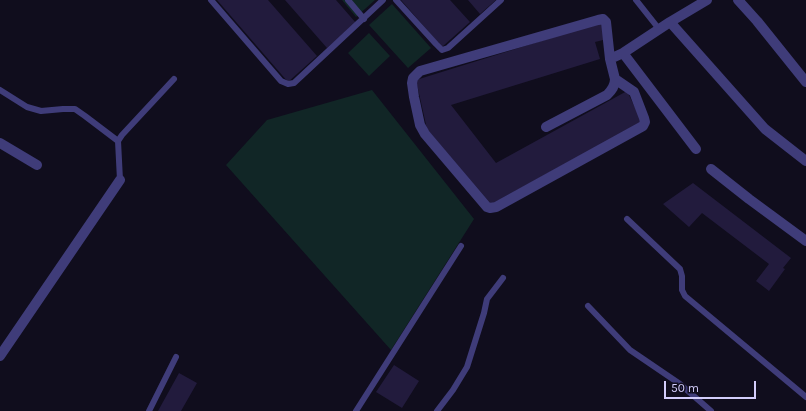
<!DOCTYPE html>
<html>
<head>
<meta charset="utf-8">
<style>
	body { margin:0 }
	#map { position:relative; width:806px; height:411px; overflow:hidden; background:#100d1d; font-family:Karla,sans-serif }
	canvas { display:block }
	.scale { position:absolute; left:664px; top:381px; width:92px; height:18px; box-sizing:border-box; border:2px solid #d3cdfb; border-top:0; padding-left:5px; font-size:12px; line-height:14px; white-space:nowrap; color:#d3cdfb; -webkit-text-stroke:3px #100d1d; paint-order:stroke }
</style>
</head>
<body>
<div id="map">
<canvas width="806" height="411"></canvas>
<div class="scale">50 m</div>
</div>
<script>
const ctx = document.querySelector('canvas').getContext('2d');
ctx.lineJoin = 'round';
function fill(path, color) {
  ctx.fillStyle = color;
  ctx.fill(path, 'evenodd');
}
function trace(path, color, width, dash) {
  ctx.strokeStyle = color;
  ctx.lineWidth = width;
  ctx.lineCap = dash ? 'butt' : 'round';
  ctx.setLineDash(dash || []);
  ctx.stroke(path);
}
const green = new Path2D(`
	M342 0H375L356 17Z
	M392 4 431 48 408 68 369 25Z
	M369 33 390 56 369 76 348 53Z
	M372 90 474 219 391 350 226 165 267 120Z`);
const building = new Path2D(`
	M217 0H268L317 56 288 82Z
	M285 0H336L356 23 327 48Z
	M401 0H450L470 22 442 47Z
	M468 0H496L480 14Z
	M602 22 607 39 595 42 600 59 451 105 496 163 627 91 642 122 491 204 427 129 416 80Z
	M693 183 791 258 783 268 785 269 769 291 756 281 769 264 702 213 689 227 663 204Z
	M394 365 419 381 402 408 376 392Z
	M179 373 197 383 181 411H158Z`);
const service = new Path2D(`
	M211 0 281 81 288 84 294 83 383 0
	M348 0 364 19
	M396 0 436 44 442 50 448 48 501 0
	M636 0 659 29
	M0 90 27 107 41 111 63 109H75L85 116 118 141
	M120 180 118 141 122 135 174 79
	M627 219 680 269 682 276V290L685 296 806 397
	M588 306 630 350 680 384 711 411
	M149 411 176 357
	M356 411 461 246
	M437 411 453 390 467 367 484 313 487 299 503 278`);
const minor = new Path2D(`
	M738 0 757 21 806 82
	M670 22 765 129 806 161
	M623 53 696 149
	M610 59 606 22 603 19 598 20 420 71 413 78 412 83 414 97 420 125 425 134 487 207 490 208 496 207 643 126 645 122 644 118 634 92 615 79 610 59 623 53 670 22 707 0
	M546 127 607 95C612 90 615 86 615 79
	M0 143 37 165
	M711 169 749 199 806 241
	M0 356 120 180`);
fill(green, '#112626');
fill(building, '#221b3d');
trace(service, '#3f3c79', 6);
trace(minor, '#3f3c79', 10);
</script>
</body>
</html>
